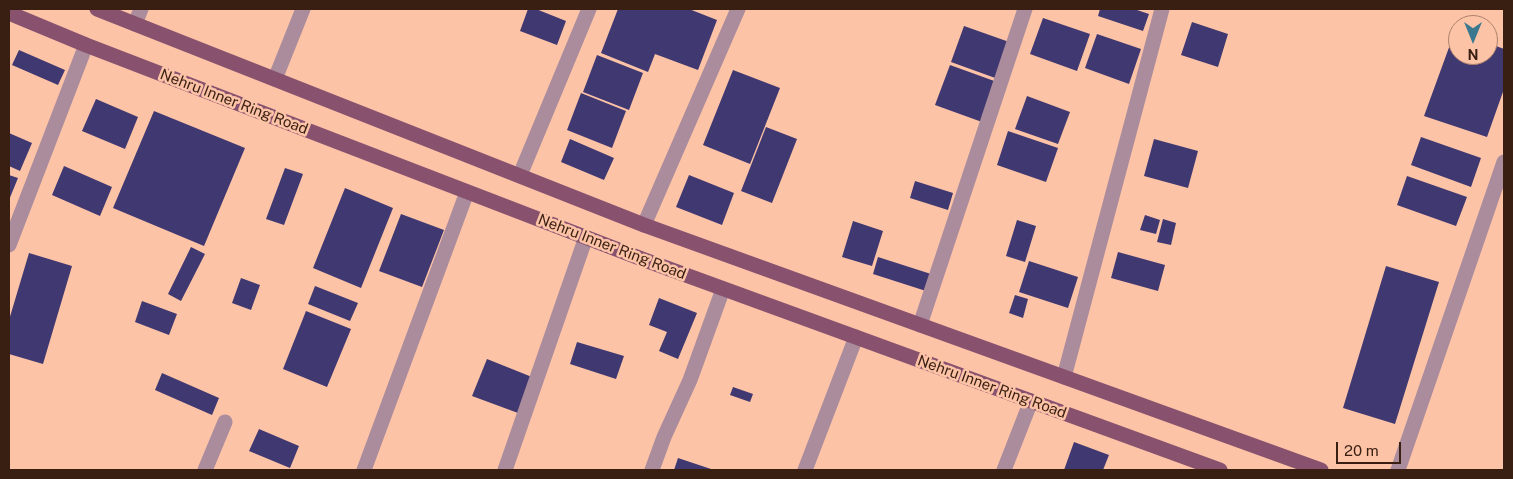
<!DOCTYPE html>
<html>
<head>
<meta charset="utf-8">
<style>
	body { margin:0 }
	#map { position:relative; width:1513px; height:479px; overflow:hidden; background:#fcc3a7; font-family:"Public Sans",sans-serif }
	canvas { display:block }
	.frame { position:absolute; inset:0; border:10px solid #391f11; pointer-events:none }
	.north { position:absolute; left:1448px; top:15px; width:50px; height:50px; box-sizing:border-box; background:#fcc3a7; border:1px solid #ae816b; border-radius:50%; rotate:180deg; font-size:14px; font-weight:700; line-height:20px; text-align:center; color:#391f11 }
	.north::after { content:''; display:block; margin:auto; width:18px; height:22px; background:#3b778e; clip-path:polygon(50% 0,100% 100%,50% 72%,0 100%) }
	.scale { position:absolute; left:1336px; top:442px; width:65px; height:22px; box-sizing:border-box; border:2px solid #391f11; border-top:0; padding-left:6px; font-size:15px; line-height:18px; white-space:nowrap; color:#391f11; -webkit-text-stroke:4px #fcc3a7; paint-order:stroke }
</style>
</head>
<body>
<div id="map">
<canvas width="1513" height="479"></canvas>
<div class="frame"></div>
<div class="north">N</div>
<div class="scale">20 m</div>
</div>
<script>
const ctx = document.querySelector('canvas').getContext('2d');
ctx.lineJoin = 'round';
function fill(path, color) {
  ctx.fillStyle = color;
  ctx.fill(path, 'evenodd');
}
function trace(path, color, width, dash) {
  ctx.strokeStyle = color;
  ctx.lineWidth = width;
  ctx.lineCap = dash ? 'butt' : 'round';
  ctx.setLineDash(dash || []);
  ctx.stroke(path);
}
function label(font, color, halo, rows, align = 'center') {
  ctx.font = font + ' "Public Sans",sans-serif';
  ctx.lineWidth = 5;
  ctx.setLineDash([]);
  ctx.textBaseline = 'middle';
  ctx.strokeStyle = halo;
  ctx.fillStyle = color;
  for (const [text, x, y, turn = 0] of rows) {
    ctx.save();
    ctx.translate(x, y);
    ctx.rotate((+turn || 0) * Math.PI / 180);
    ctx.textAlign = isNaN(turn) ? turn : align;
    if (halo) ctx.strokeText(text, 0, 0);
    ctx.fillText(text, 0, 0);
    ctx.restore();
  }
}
const building = new Path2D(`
	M528 9H536L566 21 557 45 520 31Z
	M618 9H689L717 20 698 70 655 54 648 72 601 53Z
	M1100 9H1134L1149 14 1143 31 1098 16Z
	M1043 18 1090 34 1077 71 1030 54Z
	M1192 22 1228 34 1218 67 1181 55Z
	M964 26 1012 43 998 79 951 62Z
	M1455 31 1458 33V55H1488V43L1504 49V89L1487 137 1424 116Z
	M1097 34 1141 49 1129 84 1085 68Z
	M19 50 65 70 58 85 12 65Z
	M597 55 643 73 629 110 583 92Z
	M950 65 997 82 982 122 935 105Z
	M733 70 780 88 750 164 703 145Z
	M581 93 626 111 612 148 567 130Z
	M1027 96 1070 112 1058 144 1015 129Z
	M96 99 138 117 125 149 82 131Z
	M154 111 245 148 204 246 113 208Z
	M766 127 797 139 772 203 741 191Z
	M1008 131 1058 148 1046 182 997 165Z
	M9 133 32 143 20 171 9 166Z
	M1421 137 1481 158 1471 187 1411 165Z
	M570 139 614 158 604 180 561 162Z
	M1154 139 1198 151 1188 188 1144 176Z
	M64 166 112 187 100 216 52 195Z
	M285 168 303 174 284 225 266 219Z
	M9 175 18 178 9 200Z
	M689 175 734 193 722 225 676 207Z
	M1407 176 1467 197 1456 226 1397 205Z
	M915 181 953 193 948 210 910 198Z
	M345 188 393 208 361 288 313 268Z
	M401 214 444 230 422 287 379 271Z
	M1145 215 1160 220 1156 234 1140 230Z
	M1163 219 1176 223 1171 245 1157 242Z
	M1017 220 1036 226 1025 262 1006 256Z
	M853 221 883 231 872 266 842 257Z
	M191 247 205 254 181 301 168 294Z
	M1118 252 1165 265 1158 291 1111 278Z
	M29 253 72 266 43 364 9 354V320Z
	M878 257 931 274 926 291 873 274Z
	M1029 261 1078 277 1068 308 1019 292Z
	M1386 266 1439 282 1395 424 1343 408Z
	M241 278 260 285 251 310 232 303Z
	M315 286 358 303 350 321 308 304Z
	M1015 295 1028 299 1023 318 1009 313Z
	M659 298 697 313 678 359 659 351 667 332 649 325Z
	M142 301 177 314 169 335 135 322Z
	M306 311 351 329 327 387 283 369Z
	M577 342 624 356 616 379 570 364Z
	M487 359 532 377 518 413 472 396Z
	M162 373 219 398 212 415 155 390Z
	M733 387 753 394 750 402 730 395Z
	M259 429 299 446 290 468 249 451Z
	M1074 442 1109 455 1103 470H1064Z
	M678 458 714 470H674Z`);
const street = new Path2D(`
	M135 24 141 9
	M275 79 303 9
	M520 175 589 9
	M644 225 738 9
	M9 245 86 45
	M920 325 1025 9
	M1064 377 1162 9
	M205 470 225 422
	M364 470 467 192
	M505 470 586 237
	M652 470 664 437 690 380 723 289
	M805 470 856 337
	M1004 470 1031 401
	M1398 470 1504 162`);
const primary = new Path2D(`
	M97 9 644 225 1321 470
	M9 13 86 45 642 259 1220 470`);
const streetNames = [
	["Nehru Inner Ring Road",234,102,21],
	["Nehru Inner Ring Road",612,247,21],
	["Nehru Inner Ring Road",992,387,20]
];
fill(building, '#3f3871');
trace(street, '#ab8c9c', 15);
trace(primary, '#88526f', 15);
label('15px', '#391f11', '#fcc3a7', streetNames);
</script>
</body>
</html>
